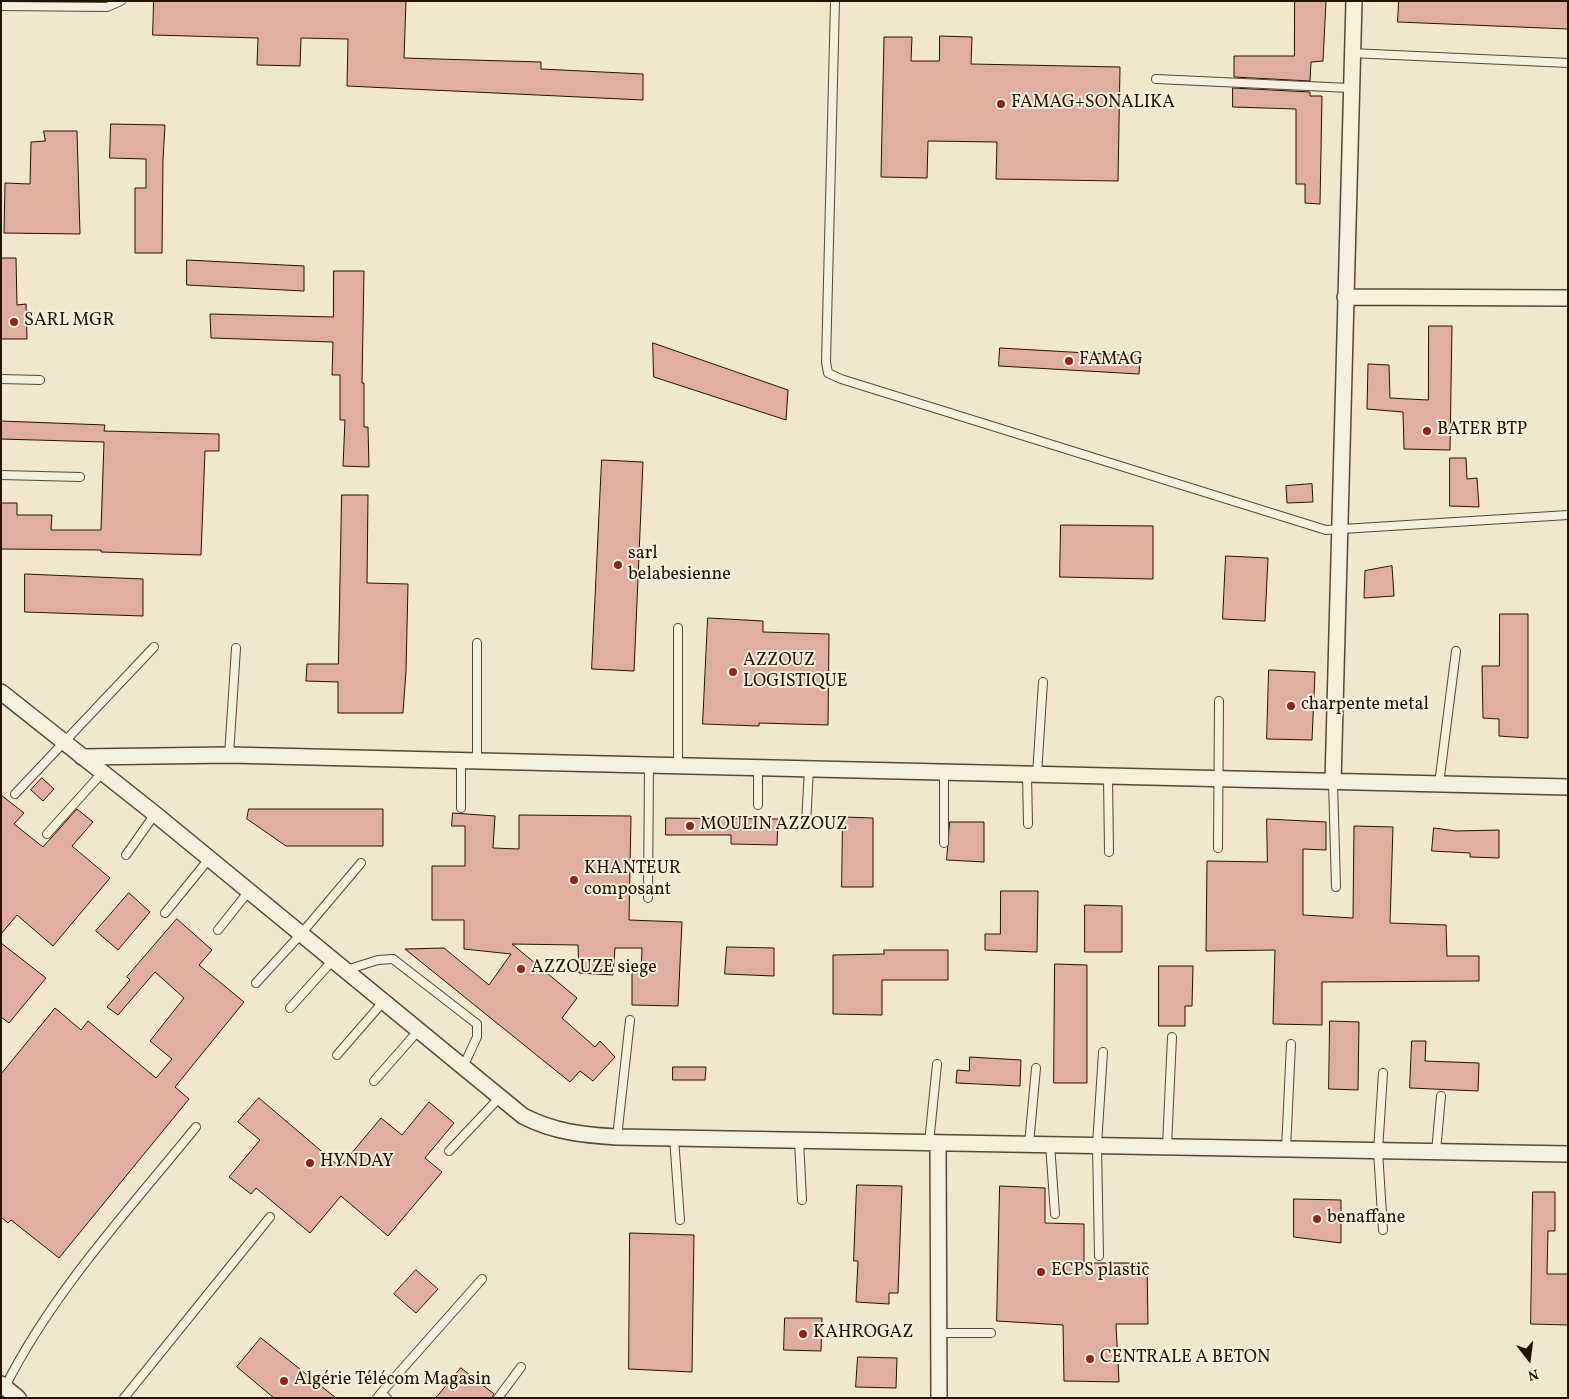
<!DOCTYPE html>
<html>
<head>
<meta charset="utf-8">
<style>
	body { margin:0 }
	#map { position:relative; width:1569px; height:1399px; overflow:hidden; background:#f0e7cc; font-family:Vollkorn,serif }
	canvas { display:block }
	.frame { position:absolute; inset:0; border:2px solid #261200; pointer-events:none }
	.north { position:absolute; left:1504px; top:1334px; width:50px; height:50px; -webkit-text-stroke:4px #f5efde; paint-order:stroke; rotate:165deg; font-size:14px; font-weight:700; line-height:20px; text-align:center; color:#261200 }
	.north::after { content:''; display:block; margin:auto; width:18px; height:22px; background:#261200; clip-path:polygon(50% 0,100% 100%,50% 72%,0 100%) }
</style>
</head>
<body>
<div id="map">
<canvas width="1569" height="1399"></canvas>
<div class="frame"></div>
<div class="north">N</div>
</div>
<script>
const ctx = document.querySelector('canvas').getContext('2d');
ctx.lineJoin = 'round';
function fill(path, color) {
  ctx.fillStyle = color;
  ctx.fill(path, 'evenodd');
}
function trace(path, color, width, dash) {
  ctx.strokeStyle = color;
  ctx.lineWidth = width;
  ctx.lineCap = dash ? 'butt' : 'round';
  ctx.setLineDash(dash || []);
  ctx.stroke(path);
}
function label(font, color, halo, rows, align = 'center') {
  ctx.font = font + ' Vollkorn,serif';
  ctx.lineWidth = 4;
  ctx.setLineDash([]);
  ctx.textBaseline = 'middle';
  ctx.strokeStyle = halo;
  ctx.fillStyle = color;
  for (const [text, x, y, turn = 0] of rows) {
    ctx.save();
    ctx.translate(x, y);
    ctx.rotate((+turn || 0) * Math.PI / 180);
    ctx.textAlign = isNaN(turn) ? turn : align;
    if (halo) ctx.strokeText(text, 0, 0);
    ctx.fillText(text, 0, 0);
    ctx.restore();
  }
}
const building = new Path2D(`
	M154 1H406L404 58 541 62V69L643 74V100L347 86 348 39 301 38 300 66 257 65 258 38 153 35Z
	M1295 1H1326L1323 61 1311 62 1310 81 1234 77V56H1294Z
	M1399 1H1568V29L1398 22Z
	M940 36 972 37 971 64 1120 67 1118 181 996 179 997 142 928 141 927 178 881 177 884 37H912L911 61H939Z
	M1233 88 1310 92V96H1322L1320 204 1305 203V184H1296V109L1233 107Z
	M111 124 165 125 163 160 162 253H135V188H146V159L110 158Z
	M44 131H77L80 234 4 233 5 183 30 184 31 142 45 141Z
	M1 258H16L17 305 26 304 27 339H1Z
	M187 260 304 266V291L187 285Z
	M334 271H364L362 383H364V427H368L369 467 343 466 345 420H340V375H332L333 342 211 338 210 314 333 317Z
	M1429 326H1452L1450 450 1404 449 1403 412 1367 409 1368 364 1389 365 1390 398 1428 400Z
	M653 343 788 390 786 420 654 377Z
	M1000 348 1140 356 1139 374 999 366Z
	M1 421 105 425 104 431 219 434V451H205L201 555 101 552V550L1 549V503H17V515H52L51 530H101L104 442 1 439Z
	M1450 458H1466L1467 479 1477 478 1479 507 1450 506Z
	M602 460 643 462 634 671 592 669Z
	M1312 484 1313 502 1287 503 1286 486Z
	M342 495H368L367 583 408 584 406 671 403 713H338V682L306 681 307 664H338Z
	M1061 525 1153 526V579L1060 577Z
	M1226 556 1268 558 1265 621 1223 619Z
	M1392 566 1394 596 1364 598 1365 571Z
	M25 574 143 579V616L25 612Z
	M1500 614H1528V738L1499 736V719L1483 718 1482 666H1499Z
	M708 618 763 621V632L829 634 828 725 759 723V726L703 724Z
	M1269 670 1315 672 1312 740 1267 739Z
	M42 778 54 789 43 801 31 790Z
	M1 795 24 813 14 824 43 847 77 809 93 822 72 846 110 878 53 946 17 915 1 934Z
	M249 809H383V846H286L247 819Z
	M453 813 495 816 493 848 519 849V815L631 816 629 920 682 922 678 1006 632 1005V973L641 974 642 948H615L613 975 579 973 578 945 512 944 577 998 562 1018 595 1047 600 1041 615 1057 593 1081 580 1071 570 1082 405 949 444 948 489 985 511 954 464 949V920H432V866H465V826H452Z
	M843 817 873 818V887H842Z
	M666 818 778 819 777 845 731 844V835H666Z
	M1267 819 1326 822V850L1303 849V915L1353 918 1354 826 1393 827 1390 923 1446 925 1447 956H1479V981L1322 982V1025L1273 1024 1275 950 1206 951 1207 861 1267 862Z
	M950 822H984V862L947 860Z
	M1434 828 1456 831 1499 830V858L1470 857V853L1432 851Z
	M1001 891H1038L1037 952 985 950V934H1000Z
	M129 893 150 912 118 950 96 931Z
	M1085 905 1122 906V952H1085Z
	M177 919 212 950 199 965 244 1002 175 1087 189 1099 59 1258 11 1220 8 1223 1 1217V1074L55 1008 81 1030 88 1021 156 1078 172 1059 150 1041 184 998 155 972 118 1015 107 1007 130 980 127 977Z
	M1 943 46 978 9 1023 1 1017Z
	M727 947 774 948V976L725 974Z
	M884 950H948V980H882V1015L833 1014V955L884 954Z
	M1055 964 1087 965V1083H1054Z
	M1159 966H1193L1192 1006H1185V1026H1159Z
	M1330 1021 1359 1022 1358 1090 1329 1089Z
	M1412 1041H1426L1425 1061 1479 1063 1478 1091 1410 1088Z
	M970 1057 1021 1060 1020 1086 956 1083 957 1070 969 1071Z
	M673 1067H706L705 1080H673Z
	M259 1098 340 1167 381 1118 402 1135 429 1102 454 1123 425 1158 442 1172 388 1236 341 1196 310 1233 256 1188 251 1194 229 1177 260 1140 238 1122Z
	M857 1185 902 1186 898 1293H889V1304L856 1302 858 1261H854Z
	M1000 1186 1045 1188V1223L1084 1224V1263H1147L1148 1324H1116L1119 1382 1064 1381 1063 1325 997 1321Z
	M1533 1192H1555V1231H1548L1547 1274H1568V1325L1531 1324Z
	M1294 1199 1341 1200V1243L1294 1237Z
	M630 1233 694 1235 692 1372 629 1369Z
	M416 1270 438 1289 416 1313 394 1294Z
	M785 1318H822L821 1351 784 1350Z
	M261 1338 336 1398H274L237 1367Z
	M858 1357 897 1358 896 1388 856 1387Z
	M461 1368 494 1394 492 1398H436Z`);
const service = new Path2D(`
	M835 1 826 362 828 373 841 379 1326 530 1568 515
	M1 6 107 7 121 1
	M1351 53 1568 63
	M1156 79 1350 88
	M1 379 40 380
	M1 475 80 477
	M229 755 236 648
	M461 760V808
	M477 761V643
	M678 766V628
	M758 768V805
	M1027 774 1028 824
	M1037 774 1043 682
	M1108 776 1109 852
	M1333 782 1336 887
	M1439 784 1456 651
	M15 794 154 647
	M806 823 809 769
	M47 834 102 773
	M944 843V772
	M1218 848 1219 701
	M126 855 155 814
	M648 898 649 765
	M165 913 209 859
	M218 930 249 891
	M346 970 378 960 393 959 477 1024V1037L463 1067
	M256 983 301 934 361 863
	M290 1008 333 960
	M337 1055 383 1002
	M374 1081 418 1031
	M617 1137 630 1020
	M674 1138 680 1220
	M799 1140 802 1200
	M929 1143 937 1064
	M1029 1144 1036 1068
	M1050 1144 1055 1214
	M1167 1146 1172 1037
	M1286 1149 1291 1044
	M449 1151 500 1097
	M1436 1152 1441 1096
	M1383 1230 1378 1151 1383 1073
	M1099 1256 1097 1145 1103 1052
	M940 1333H991
	M5 1387C53 1291 129 1210 196 1127
	M381 1393 482 1279
	M124 1398 270 1217
	M377 1398 381 1393 387 1398
	M498 1398 521 1367`);
const minor = new Path2D(`
	M1345 297 1568 298
	M1 692 155 814 523 1116C554 1132 583 1135 617 1137L1568 1154
	M82 757 229 755 1568 787
	M1333 782 1354 1
	M938 1143 939 1398
	M1 1384 18 1398`);
const markers = [
	[1001,104,5,"#8f2418"],
	[14,322,5,"#8f2418"],
	[1069,361,5,"#8f2418"],
	[1427,431,5,"#8f2418"],
	[618,565,5,"#8f2418"],
	[733,672,5,"#8f2418"],
	[1291,706,5,"#8f2418"],
	[690,826,5,"#8f2418"],
	[574,880,5,"#8f2418"],
	[521,969,5,"#8f2418"],
	[310,1163,5,"#8f2418"],
	[1317,1219,5,"#8f2418"],
	[1041,1272,5,"#8f2418"],
	[803,1334,5,"#8f2418"],
	[1090,1359,5,"#8f2418"],
	[284,1381,5,"#8f2418"]
];
const poiNames = [
	["FAMAG+SONALIKA",1011,104],
	["SARL MGR",24,322],
	["FAMAG",1079,361],
	["BATER BTP",1437,431],
	["sarl",628,555],
	["belabesienne",628,576],
	["AZZOUZ",743,662],
	["LOGISTIQUE",743,683],
	["charpente metal",1301,706],
	["MOULIN AZZOUZ",700,826],
	["KHANTEUR",584,870],
	["composant",584,891],
	["AZZOUZE siege",531,969],
	["HYNDAY",320,1163],
	["benaffane",1327,1219],
	["ECPS plastic",1051,1272],
	["KAHROGAZ",813,1334],
	["CENTRALE A BETON",1100,1359],
	["Algérie Télécom Magasin",294,1381]
];
fill(building, '#e0ae9e');
trace(building, '#261200', 1);
trace(service, '#584733', 10);
trace(minor, '#584733', 18);
trace(service, '#f5efde', 8);
trace(minor, '#f5efde', 15);
for (const [x, y, r, color] of markers) {
  const dot = new Path2D();
  dot.arc(x, y, r, 0, 2 * Math.PI);
  ctx.fillStyle = color;
  ctx.fill(dot);
  trace(dot, '#f5efde', 2);
}
label('18px', '#261200', '#f5efde', poiNames, 'left');
</script>
</body>
</html>
